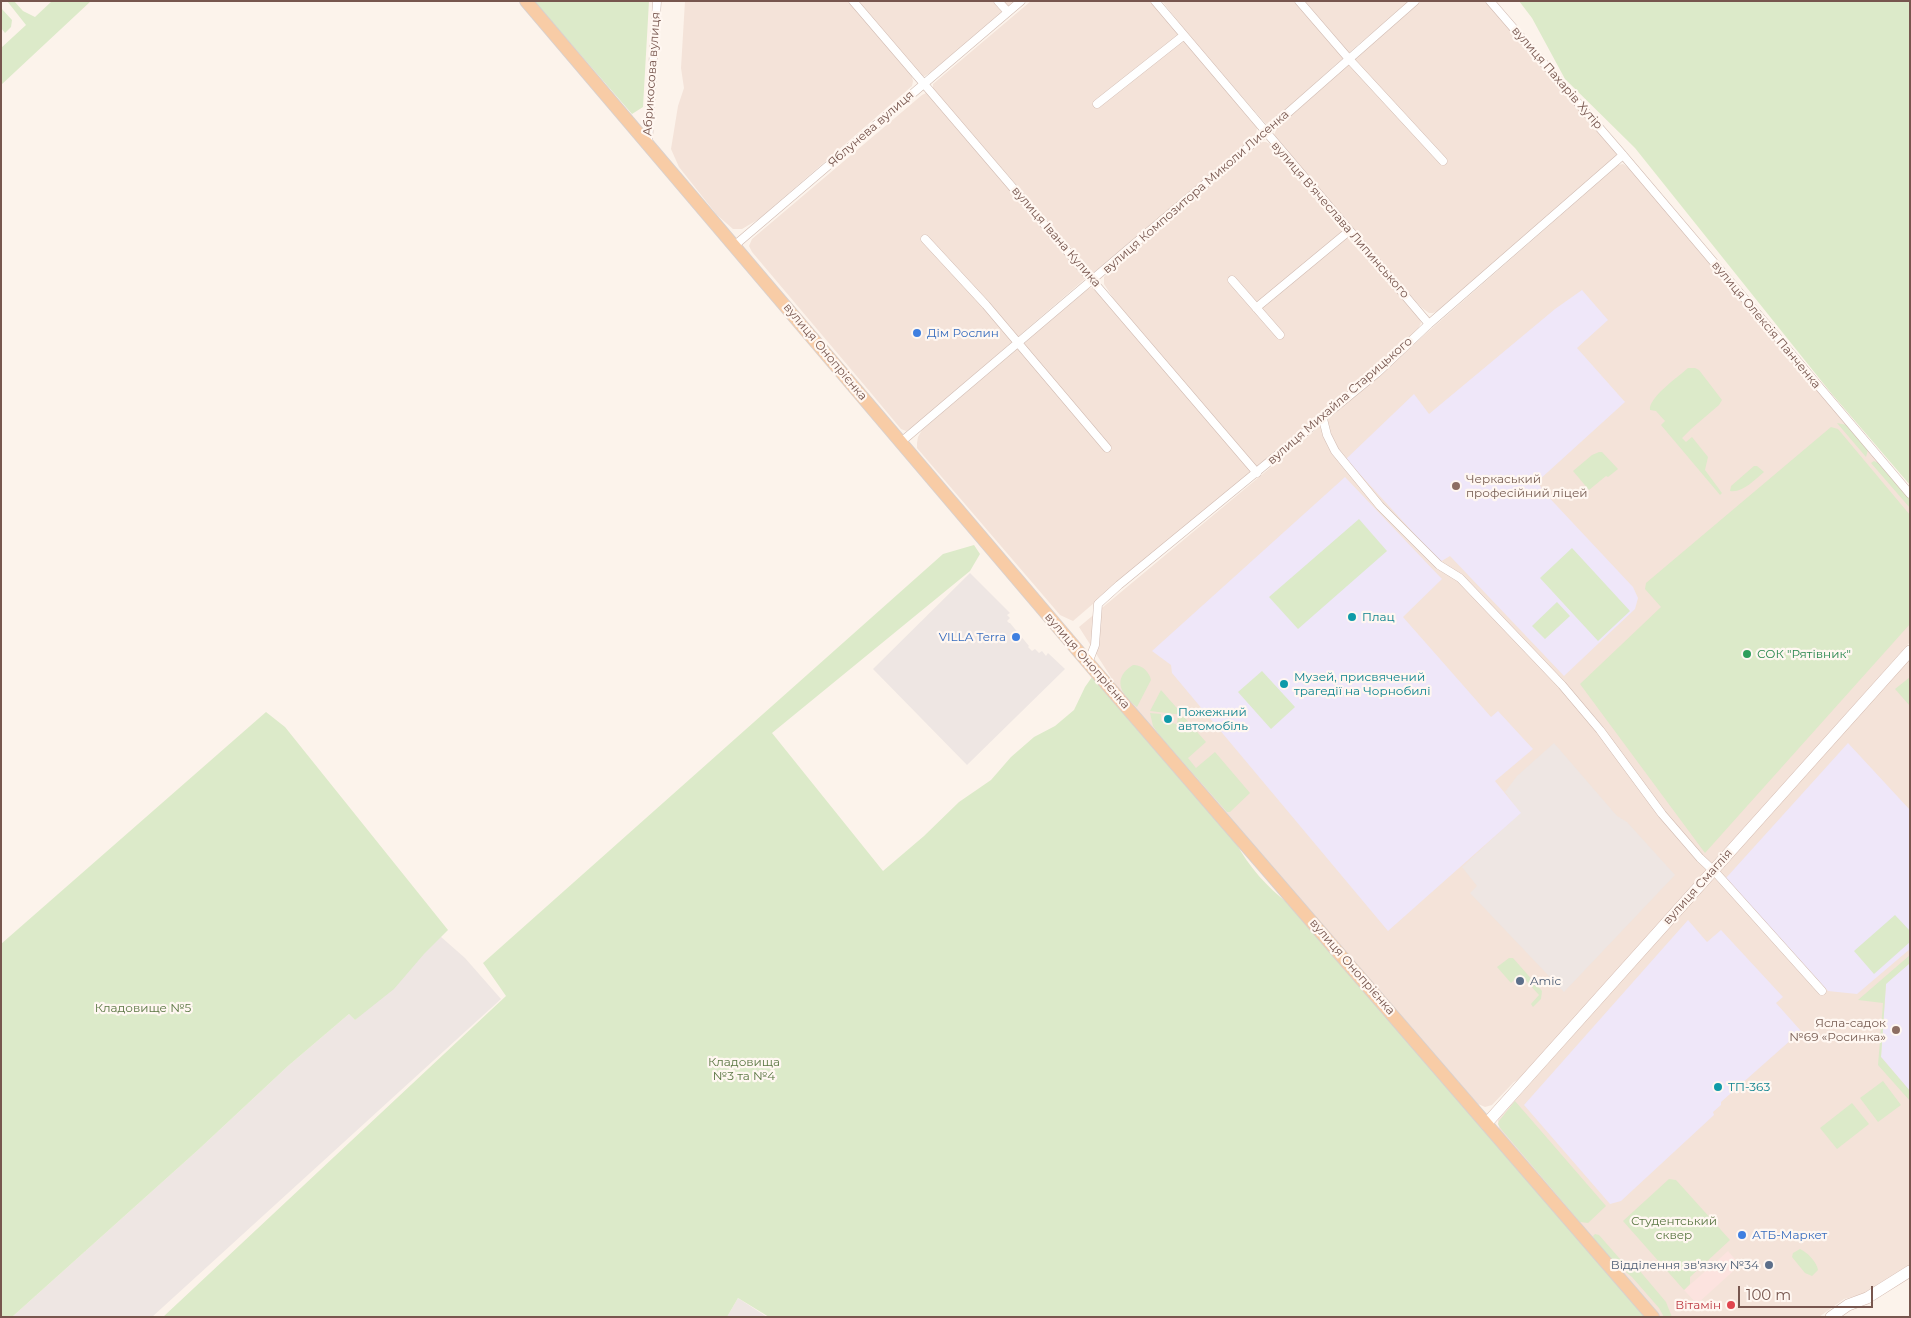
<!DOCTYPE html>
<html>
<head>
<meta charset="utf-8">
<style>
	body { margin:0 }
	#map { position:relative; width:1911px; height:1318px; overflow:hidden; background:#fcf3eb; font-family:Montserrat,sans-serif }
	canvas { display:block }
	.frame { position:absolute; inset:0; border:2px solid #77564e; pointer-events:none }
	.scale { position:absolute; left:1738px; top:1286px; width:135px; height:22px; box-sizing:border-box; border:2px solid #77564e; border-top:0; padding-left:6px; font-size:15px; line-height:18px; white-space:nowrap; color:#77564e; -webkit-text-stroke:4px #fff7f1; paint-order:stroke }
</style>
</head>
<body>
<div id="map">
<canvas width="1911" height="1318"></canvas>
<div class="frame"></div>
<div class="scale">100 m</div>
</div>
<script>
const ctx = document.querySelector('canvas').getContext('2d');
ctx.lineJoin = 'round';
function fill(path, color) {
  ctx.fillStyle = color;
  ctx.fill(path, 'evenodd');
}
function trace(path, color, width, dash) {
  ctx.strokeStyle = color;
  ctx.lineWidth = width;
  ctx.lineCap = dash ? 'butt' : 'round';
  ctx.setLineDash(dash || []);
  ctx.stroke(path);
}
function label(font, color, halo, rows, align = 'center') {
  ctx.font = font + ' Montserrat,sans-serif';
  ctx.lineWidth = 4.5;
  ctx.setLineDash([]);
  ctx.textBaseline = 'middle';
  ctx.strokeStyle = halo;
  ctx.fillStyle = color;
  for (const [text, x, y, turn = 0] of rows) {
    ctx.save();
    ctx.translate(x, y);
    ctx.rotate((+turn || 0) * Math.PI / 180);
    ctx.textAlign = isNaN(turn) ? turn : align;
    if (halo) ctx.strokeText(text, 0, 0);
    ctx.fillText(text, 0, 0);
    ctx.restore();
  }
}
const residential = new Path2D(`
	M685 1H850L911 73 913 81 912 86 759 219 742 229H733L717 215 679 167 671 149 678 106 684 88 681 68Z
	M857 1H1016L931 72 923 77Z
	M1031 1H1152L1257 128 1256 135 1252 140 1093 273 933 89V84Z
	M1162 1H1411L1360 43 1272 122 1266 124 1194 42Z
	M1421 1H1486L1615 151 1617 156 1442 309 1433 313H1429L1422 308 1391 274 1276 139 1274 135 1277 128Z
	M926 93 1086 278 912 428 906 431 901 429 871 393 752 252 749 246 752 239 922 95Z
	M1261 142H1266L1270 144 1350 241 1419 315 1421 323 1417 331 1356 387 1263 466 1256 467 1115 301 1104 284V277L1110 270Z
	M1623 164 1629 168 1910 498V642L1524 1077 1514 1082 1492 1105 1485 1107 1478 1104 1472 1098 1121 693 1079 627 1331 417 1618 165Z
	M1094 287 1251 471V474L1171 537 1073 621 1060 615 917 448V443L918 437 922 430 1088 289Z
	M1910 655V1265L1864 1294 1844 1299 1819 1317H1661L1499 1129 1498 1120Z`);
const commercial = new Path2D(`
	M1728 1251 1740 1265 1697 1304 1684 1290Z`);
const industrial = new Path2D(`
	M970 573 1010 613 1007 615 1010 618 1007 621 1009 623H1010L1029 646 1028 647 1032 651 1035 649 1039 653 1042 651 1046 656 1048 653 1065 669 967 765 873 669Z
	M1554 743 1617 816 1627 822 1675 875 1564 992 1470 893 1477 886 1462 867 1520 813 1505 792 1517 776Z
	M440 936 465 958 501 999 152 1317H12L198 1150 288 1066 349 1014 355 1020Z
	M738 1298 767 1317H727Z`);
const education = new Path2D(`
	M1582 290 1608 320 1577 348 1625 402 1538 481 1542 490 1633 587 1638 598 1635 609 1564 676 1450 556 1440 562 1346 459 1414 394 1429 414 1555 309Z
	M1345 477 1442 579 1403 617 1491 717 1498 711 1533 749 1495 781 1521 813 1388 931 1172 673 1171 665 1152 651Z
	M1848 743 1910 810V949L1857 994 1828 991 1726 878Z
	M1688 920 1707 942 1721 930 1783 997 1776 1003 1801 1031 1721 1102V1105L1713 1112 1714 1115 1621 1201 1610 1204 1524 1105Z
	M1910 963V1091L1881 1057 1886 983Z`);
const green = new Path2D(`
	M7 1H14L23 11 35 17 52 1H91L1 85V48L26 25Z
	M534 1H649L643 107 632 114Z
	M1519 1H1910V485L1831 393 1635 148 1565 79 1532 18Z
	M1 8 12 20 11 27 5 33 1 28Z
	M1688 368H1695L1699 370 1722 400 1719 405 1691 429 1682 438 1686 442 1692 437 1708 457 1705 470 1722 493 1720 495 1661 425 1665 421 1656 411 1650 410C1648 398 1678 377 1688 368Z
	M1837 423 1847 425 1868 450 1866 457Z
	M1831 427 1838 429 1910 515V624L1705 853 1580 684 1661 607 1645 589 1646 583Z
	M1599 452H1602L1618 469 1608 477 1606 476 1589 490 1573 471 1592 455Z
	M1874 461 1882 465 1910 498V508L1871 463Z
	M1754 466H1757L1764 472C1754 480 1743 493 1730 491L1731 486Z
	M1359 519 1387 551 1298 629 1269 597Z
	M974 545 980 554 970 571 772 733 883 871 924 836 959 802 991 780 1011 757 1034 737 1055 726 1074 710 1085 687 1092 677 1236 843C1249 867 1267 887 1289 904L1646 1317H769L738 1298 727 1317H163L506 996 483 963 943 554Z
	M1572 548 1630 611 1598 641 1540 578Z
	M1557 602 1570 616 1545 639 1532 626Z
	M1133 665C1142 664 1150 673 1151 680L1137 707C1120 694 1112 678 1133 665Z
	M1262 671 1295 707 1271 729 1238 692Z
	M1910 677V706L1895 689Z
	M1161 690 1183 715 1150 711Z
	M266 712 285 727 448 930 424 954 394 989 355 1020 349 1014 288 1066 198 1150 12 1317H1V944Z
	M1150 713 1161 714V721L1177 724 1178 716 1184 717 1206 742 1188 758 1196 768 1215 752 1250 793 1230 812H1227L1160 736 1153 726Z
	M1895 915 1910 931V942L1874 974 1854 951Z
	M1910 955V963L1886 984 1881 1057 1910 1091V1101L1878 1065 1883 1003 1858 1000Z
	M1509 958H1513L1542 991 1541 999 1533 1007 1531 1004 1539 995 1520 974 1511 983 1497 967Z
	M1883 1081 1901 1105 1878 1122 1860 1098Z
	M1515 1101 1606 1206 1588 1223 1580 1222 1501 1129 1498 1124 1499 1121Z
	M1852 1103 1869 1124 1837 1149 1820 1128Z
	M1669 1179 1676 1180 1730 1240 1690 1277V1284L1684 1290 1623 1221Z
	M1595 1234 1599 1235 1620 1259 1639 1270 1666 1302 1672 1317H1664L1659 1308 1632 1277 1616 1264 1594 1239 1593 1236Z
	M1800 1249C1807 1252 1817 1262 1818 1270L1812 1276 1805 1273 1792 1257 1793 1253Z`);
const street = new Path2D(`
	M853 1 1257 473
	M998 1 1008 12
	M1155 1 1429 324
	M1299 1 1349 59 1443 161
	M1490 1 1623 155 1910 494
	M1097 104 1183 36
	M648 144 657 1
	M925 239 986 305 1107 448
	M734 246 1021 1
	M1232 280 1280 335
	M1256 308 1349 231
	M1323 419 1327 435 1335 451 1380 506 1439 565 1460 578 1562 685 1600 730 1662 814 1700 858 1717 874 1822 991
	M901 442 1265 133 1415 1
	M1088 663 1095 645 1098 604 1119 585 1377 373 1429 324 1623 155`);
const secondary = new Path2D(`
	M1486 1124 1910 651
	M1831 1317 1848 1305 1867 1298 1910 1271`);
const primary = new Path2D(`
	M526 1 1096 672 1653 1317`);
const markers = [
	[917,333,5,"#3f7fe0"],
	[1456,486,5,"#8d6e63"],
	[1352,617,5,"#0f9aa8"],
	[1016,637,5,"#3f7fe0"],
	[1747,654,5,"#2e9e5b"],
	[1284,684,5,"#0f9aa8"],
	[1168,719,5,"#0f9aa8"],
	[1520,981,5,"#5c6f8a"],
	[1896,1030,5,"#8d6e63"],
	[1718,1087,5,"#0f9aa8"],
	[1742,1235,5,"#3f7fe0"],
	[1769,1265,5,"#5c6f8a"],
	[1731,1305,5,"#e0444e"]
];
const streetNames = [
	["Абрикосова вулиця",652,74,-86],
	["вулиця Пахарів Хутір",1557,78,49],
	["Яблунева вулиця",871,129,-41],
	["вулиця Композитора Миколи Лисенка",1196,192,-41],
	["вулиця Вʼячеслава Липинського",1340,220,49],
	["вулиця Івана Кулика",1056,237,49],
	["вулиця Олексія Панченка",1766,325,50],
	["вулиця Онопрієнка",825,352,50],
	["вулиця Михайла Старицького",1340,401,-41],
	["вулиця Онопрієнка",1087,661,49],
	["вулиця Смаглія",1698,887,-48],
	["вулиця Онопрієнка",1352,967,49]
];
const shopNames = [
	["Дім Рослин",927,333],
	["VILLA Terra",1006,637,"right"],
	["АТБ-Маркет",1752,1235]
];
const educationNames = [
	["Черкаський",1466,479],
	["професійний ліцей",1466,493],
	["Ясла-садок",1886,1023,"right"],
	["№69 «Росинка»",1886,1037,"right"]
];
const cultureNames = [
	["Плац",1362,617],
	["Музей, присвячений",1294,677],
	["трагедії на Чорнобилі",1294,691],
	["Пожежний",1178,712],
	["автомобіль",1178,726],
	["ТП-363",1728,1087]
];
const leisureNames = [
	["СОК \"Рятівник\"",1757,654]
];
const serviceNames = [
	["Amic",1530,981],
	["Відділення зв'язку №34",1759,1265,"right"]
];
const parkNames = [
	["Кладовище №5",143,1008],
	["Кладовища",744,1062],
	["№3 та №4",744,1076],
	["Студентський",1674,1221],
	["сквер",1674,1235]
];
const healthNames = [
	["Вітамін",1721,1305]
];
fill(residential, '#f4e3d9');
fill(commercial, '#fce3df');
fill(industrial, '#eee6e3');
fill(education, '#efe7f9');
fill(green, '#dceac9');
trace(street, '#d1bbb2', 9);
trace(secondary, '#d4bab0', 12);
trace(primary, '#d9d0cd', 14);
trace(street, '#fff', 8);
trace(secondary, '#fff', 11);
trace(primary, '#f8cca6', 12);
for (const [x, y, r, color] of markers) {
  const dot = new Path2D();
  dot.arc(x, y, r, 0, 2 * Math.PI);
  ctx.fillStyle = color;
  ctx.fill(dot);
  trace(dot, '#fff7f1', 2);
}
label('12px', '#77564e', '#fff7f1', streetNames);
label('12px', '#366cbe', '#fff7f1', shopNames, 'left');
label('12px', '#785e54', '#fff7f1', educationNames, 'left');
label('12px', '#0d838f', '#fff7f1', cultureNames, 'left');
label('12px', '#27864d', '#fff7f1', leisureNames, 'left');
label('12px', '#4e5e75', '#fff7f1', serviceNames, 'left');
label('12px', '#5a7643', '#fff7f1', parkNames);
label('12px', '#be3a42', '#fff7f1', healthNames, 'right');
</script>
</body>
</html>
